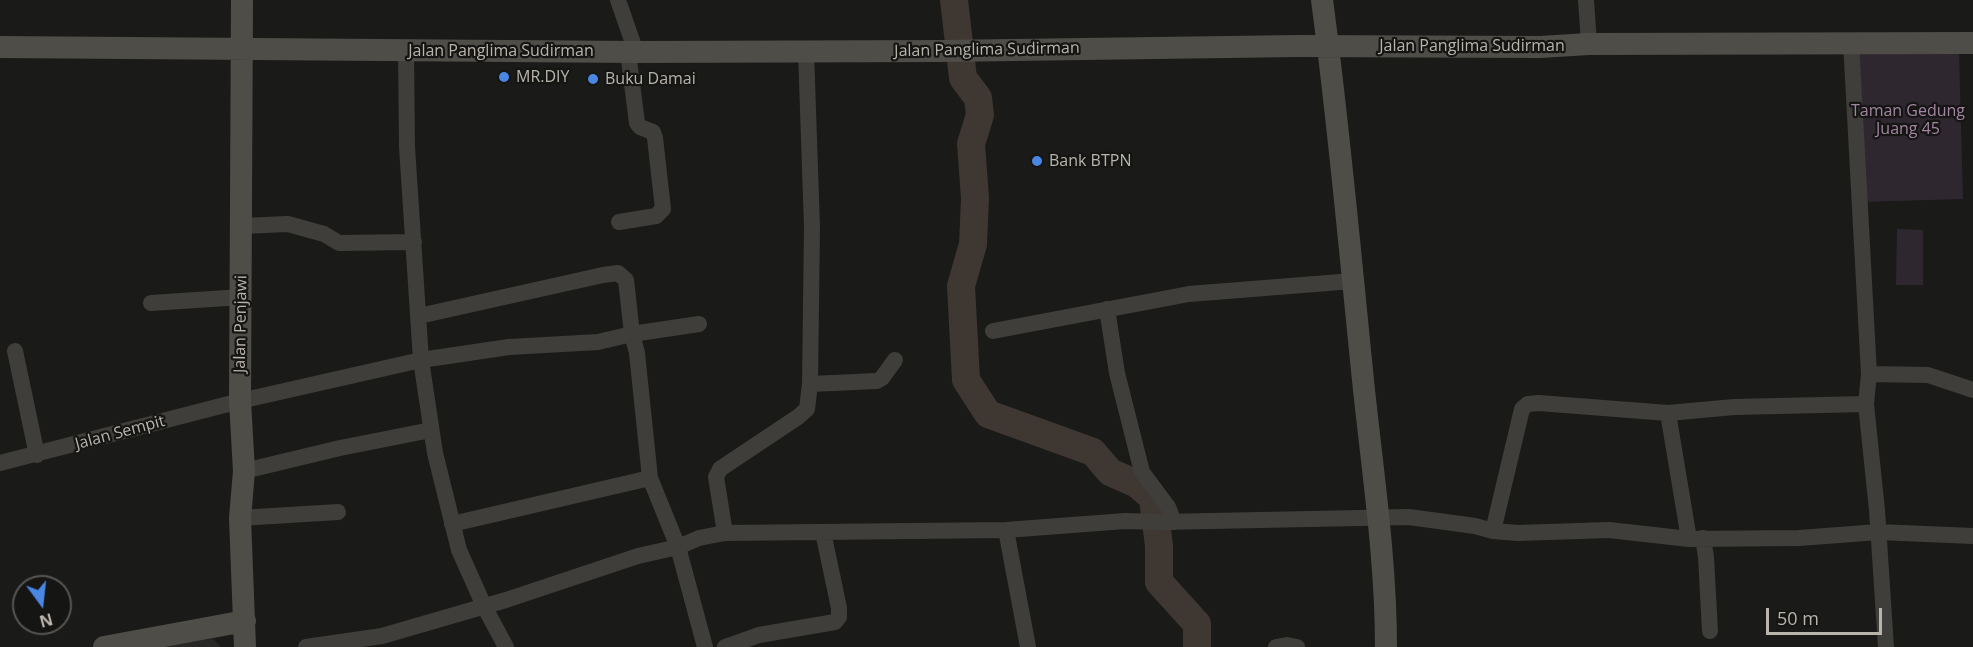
<!DOCTYPE html>
<html>
<head>
<meta charset="utf-8">
<style>
	body { margin:0 }
	#map { position:relative; width:1973px; height:647px; overflow:hidden; background:#1a1a19; font-family:"Open Sans",sans-serif }
	canvas { display:block }
	.north { position:absolute; left:12px; top:575px; width:60px; height:60px; box-sizing:border-box; background:#151514; border:2px solid #575551; border-radius:50%; rotate:165deg; font-size:16px; font-weight:700; line-height:24px; text-align:center; color:#b9b4ac }
	.north::after { content:''; display:block; margin:auto; width:21px; height:27px; background:#4987e2; clip-path:polygon(50% 0,100% 100%,50% 72%,0 100%) }
	.scale { position:absolute; left:1766px; top:608px; width:116px; height:27px; box-sizing:border-box; border:3px solid #b9b4ac; border-top:0; padding-left:8px; font-size:18px; line-height:21px; white-space:nowrap; color:#b9b4ac; -webkit-text-stroke:4px #151514; paint-order:stroke }
</style>
</head>
<body>
<div id="map">
<canvas width="1973" height="647"></canvas>
<div class="north">N</div>
<div class="scale">50 m</div>
</div>
<script>
const ctx = document.querySelector('canvas').getContext('2d');
ctx.lineJoin = 'round';
function fill(path, color) {
  ctx.fillStyle = color;
  ctx.fill(path, 'evenodd');
}
function trace(path, color, width, dash) {
  ctx.strokeStyle = color;
  ctx.lineWidth = width;
  ctx.lineCap = dash ? 'butt' : 'round';
  ctx.setLineDash(dash || []);
  ctx.stroke(path);
}
function label(font, color, halo, rows, align = 'center') {
  ctx.font = font + ' "Open Sans",sans-serif';
  ctx.lineWidth = 4.5;
  ctx.setLineDash([]);
  ctx.textBaseline = 'middle';
  ctx.strokeStyle = halo;
  ctx.fillStyle = color;
  for (const [text, x, y, turn = 0] of rows) {
    ctx.save();
    ctx.translate(x, y);
    ctx.rotate((+turn || 0) * Math.PI / 180);
    ctx.textAlign = isNaN(turn) ? turn : align;
    if (halo) ctx.strokeText(text, 0, 0);
    ctx.fillText(text, 0, 0);
    ctx.restore();
  }
}
const built = new Path2D(`
	M213 639 221 647H162L202 640Z`);
const green = new Path2D(`
	M1851 50 1959 53 1963 199 1860 202Z
	M1897 229 1923 230V285H1896Z`);
const river = new Path2D(`
	M954 0 963 78 978 98 980 115 971 144 975 198 973 244 961 286 966 380 988 414 1093 452 1110 472 1137 484 1153 498 1159 546V582L1197 624V647`);
const street = new Path2D(`
	M618 0 636 52
	M1586 0 1589 44
	M1851 42 1869 374 1866 404 1877 510 1886 647
	M406 50 407 147 421 360 435 453 459 550 484 606 506 647
	M619 222 656 216 663 209 655 138 653 132 640 127 637 123 628 52
	M242 226 288 224 324 234 339 243 414 242
	M151 303 242 297
	M1107 309 1117 373 1142 472 1168 507 1174 522
	M419 316 603 275 618 273 626 280 632 334 699 324
	M993 331 1189 294 1353 281
	M15 351 37 455
	M1869 374 1928 375 1973 390
	M810 384 877 381 882 378 895 360
	M1668 413 1689 539
	M0 463 240 401 421 360 509 347 598 342 632 334 637 353 650 478 678 547 705 647
	M244 471 340 448 431 430
	M240 518 338 512
	M452 524 650 478
	M1006 530 1028 647
	M1493 531 1522 409 1528 404 1539 403 1668 413 1734 407 1866 404
	M725 533 716 477 720 469 798 417 807 409 810 384 812 227 806 51
	M1703 538 1706 557 1710 631
	M306 647 382 636 506 600 638 556 678 547 699 538 725 533 1006 530 1125 521 1161 522 1409 517 1475 526 1493 531 1518 533 1609 530 1689 539 1799 538 1879 532 1973 536
	M725 647 759 635 835 622 839 617V608L823 532
	M1276 647 1287 645 1297 647`);
const secondary = new Path2D(`
	M242 0 240 401 244 471 240 518 245 647
	M1322 0C1339 126 1350 253 1363 380 1372 468 1386 558 1386 647
	M0 47 636 52 941 51 1298 46 1540 47 1589 44 1973 43
	M104 647 245 621`);
const markers = [
	[504,77,6,"#4987e2"],
	[593,79,6,"#4987e2"],
	[1037,161,6,"#4987e2"]
];
const streetNames = [
	["Jalan Panglima Sudirman",1472,46],
	["Jalan Panglima Sudirman",987,50,-1],
	["Jalan Panglima Sudirman",501,51],
	["Jalan Penjawi",241,324,-89],
	["Jalan Sempit",120,433,-15]
];
const poiNames = [
	["MR.DIY",516,77],
	["Buku Damai",605,79],
	["Bank BTPN",1049,161]
];
const parkNames = [
	["Taman Gedung",1908,111],
	["Juang 45",1908,129]
];
fill(built, '#272725');
fill(green, '#2f272f');
trace(river, '#3f3732', 28);
trace(street, '#3f3e3a', 16);
trace(secondary, '#4f4d48', 22);
for (const [x, y, r, color] of markers) {
  const dot = new Path2D();
  dot.arc(x, y, r, 0, 2 * Math.PI);
  ctx.fillStyle = color;
  ctx.fill(dot);
  trace(dot, '#151514', 2);
}
label('16px', '#b9b4ac', '#151514', streetNames);
label('16px', '#b9b4ac', '#151514', poiNames, 'left');
label('16px', '#a285a2', '#151514', parkNames);
</script>
</body>
</html>
